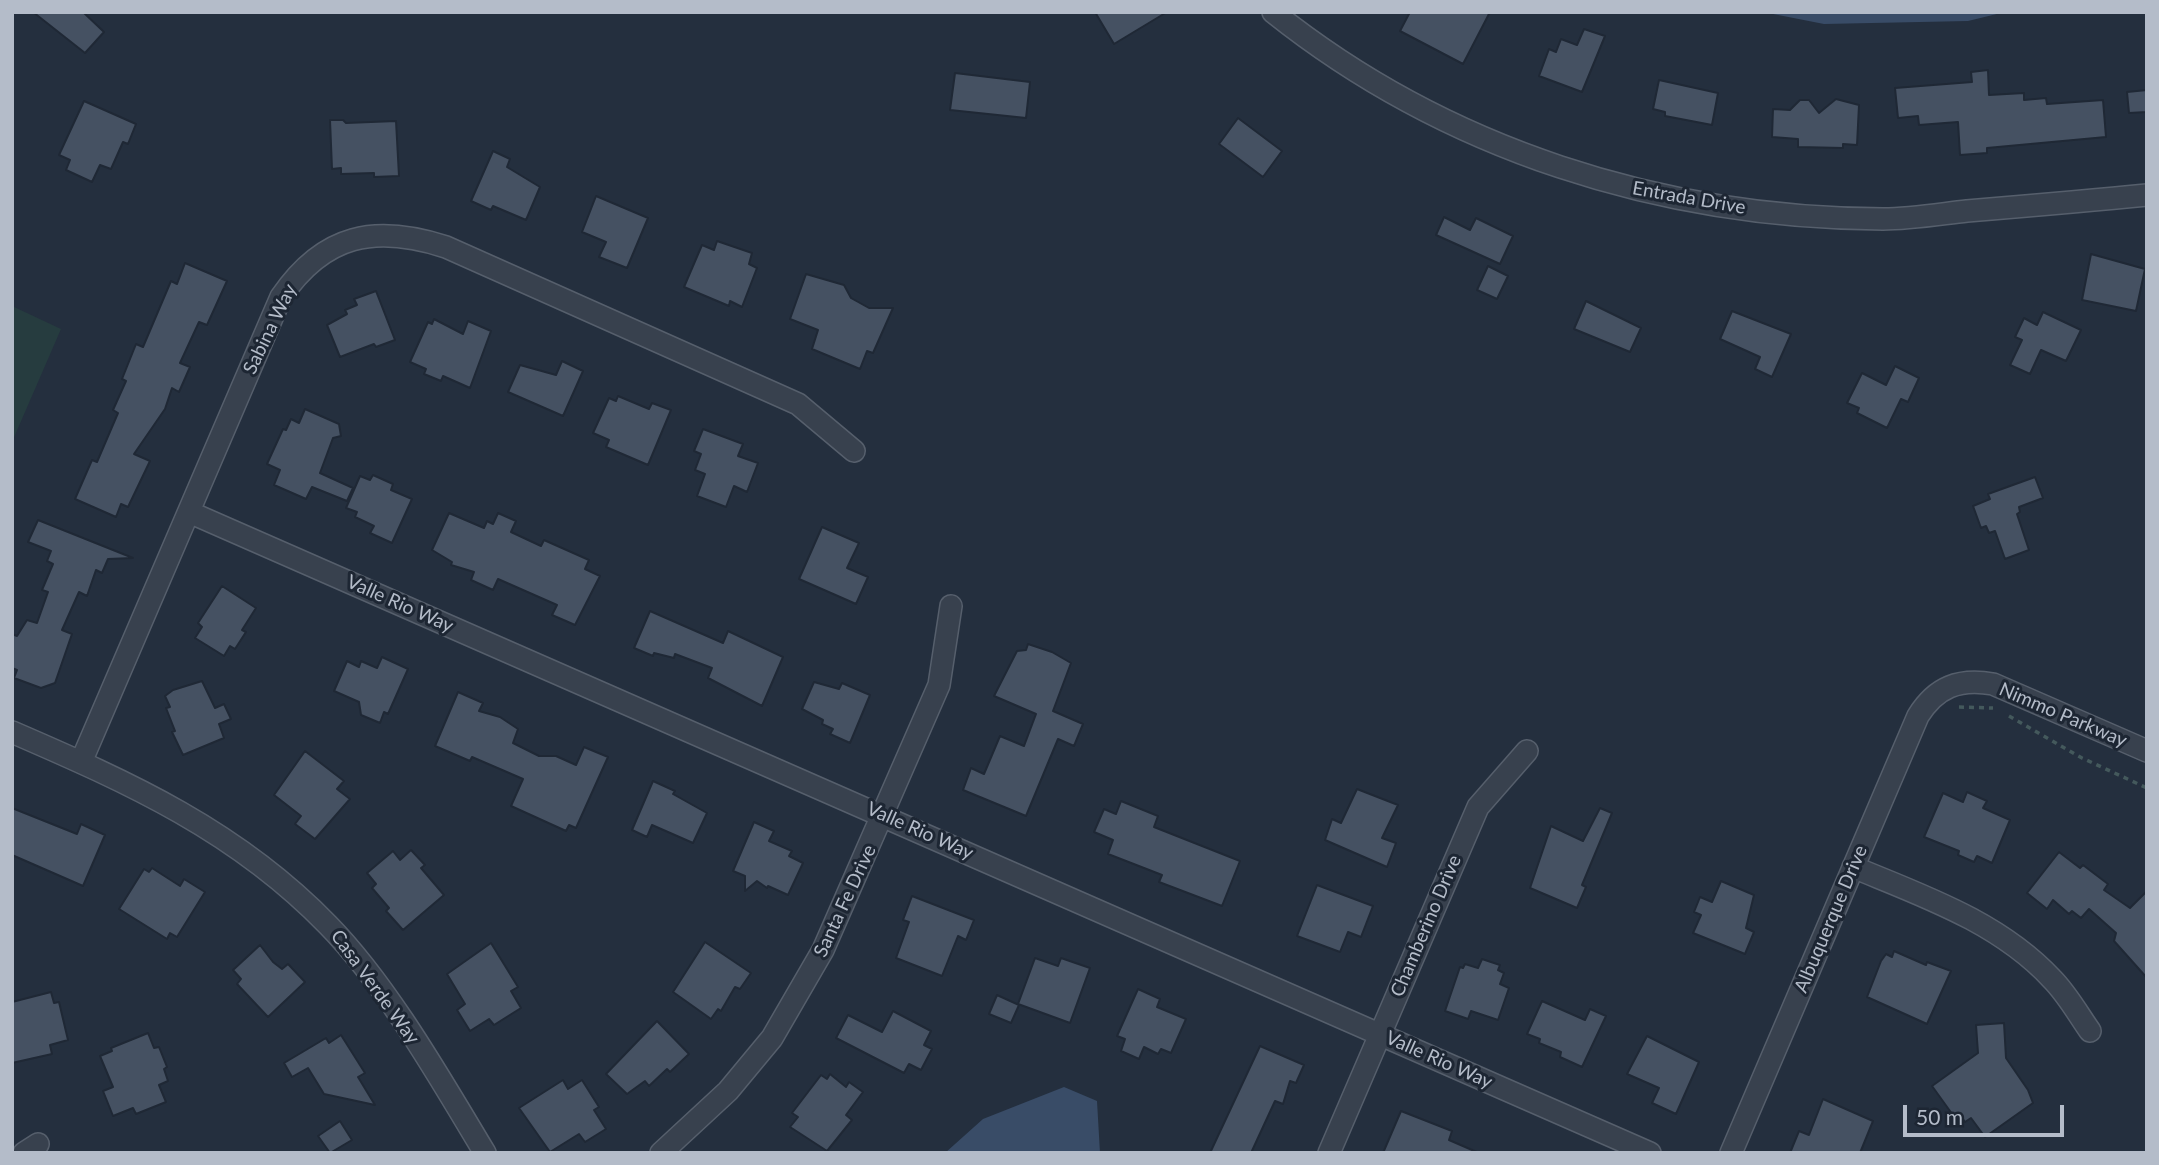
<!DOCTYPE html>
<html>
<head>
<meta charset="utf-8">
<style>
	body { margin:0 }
	#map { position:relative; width:2159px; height:1165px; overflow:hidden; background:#242f3e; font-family:Lato,sans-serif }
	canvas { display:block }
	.frame { position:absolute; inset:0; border:14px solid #b4bcc9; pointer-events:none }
	.scale { position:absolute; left:1903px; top:1105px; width:161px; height:32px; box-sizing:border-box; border:4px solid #b4bcc9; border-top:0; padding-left:9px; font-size:21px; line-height:24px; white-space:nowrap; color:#b4bcc9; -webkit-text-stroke:5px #1d2633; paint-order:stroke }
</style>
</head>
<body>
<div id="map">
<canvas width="2159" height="1165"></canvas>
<div class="frame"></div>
<div class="scale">50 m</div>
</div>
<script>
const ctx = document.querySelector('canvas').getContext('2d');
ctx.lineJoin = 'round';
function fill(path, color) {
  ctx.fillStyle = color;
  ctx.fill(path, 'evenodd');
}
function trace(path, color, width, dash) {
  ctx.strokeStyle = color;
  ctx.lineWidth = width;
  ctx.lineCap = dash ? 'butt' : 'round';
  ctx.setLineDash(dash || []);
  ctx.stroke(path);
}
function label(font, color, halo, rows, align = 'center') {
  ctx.font = font + ' Lato,sans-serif';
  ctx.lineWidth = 6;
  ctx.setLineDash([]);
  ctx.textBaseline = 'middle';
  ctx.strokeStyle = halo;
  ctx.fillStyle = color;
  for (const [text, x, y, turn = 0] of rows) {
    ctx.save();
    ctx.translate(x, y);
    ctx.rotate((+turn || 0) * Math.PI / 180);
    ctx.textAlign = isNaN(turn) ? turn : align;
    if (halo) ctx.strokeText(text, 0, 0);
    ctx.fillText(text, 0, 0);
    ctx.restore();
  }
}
const green = new Path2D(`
	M12 306 61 329 12 442Z`);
const water = new Path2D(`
	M1763 12H2005L1968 21 1824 24Z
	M1064 1087 1097 1101 1100 1153H945L983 1119Z`);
const building = new Path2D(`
	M33 12H83L104 32 85 53Z
	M1095 12H1167L1114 44Z
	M1410 12H1490L1463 64 1400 31Z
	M1584 29 1605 36 1582 92 1539 76 1549 49 1556 52 1561 39 1577 45Z
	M1988 70 1989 95 2024 93V100L2046 98 2047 104 2103 100 2106 137 1987 148V153L1960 155 1958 122 1919 125 1918 116 1898 118 1895 88 1972 82 1971 72Z
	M955 73 1030 82 1026 118 950 110Z
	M1659 80 1718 93 1712 125 1665 116V112L1653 109Z
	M2147 90V112L2129 113 2127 92Z
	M1836 99 1859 105 1857 145 1843 144V148L1798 147V139L1772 137 1773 109 1790 110 1800 100H1809L1819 113Z
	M84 101 136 124 128 144 123 142 111 169 100 165 92 182 66 170 70 160 59 155Z
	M1238 118 1282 151 1263 177 1219 144Z
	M330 120H343L346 123 396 121 399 176 374 177V173L341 174V168L332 169Z
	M493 151 510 159 507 167 540 187 526 220 493 206 491 210 471 201Z
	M596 196 648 218 627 268 599 257 606 242 582 232Z
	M1444 217 1470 230 1476 218 1513 236 1500 264 1436 235Z
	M717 241 752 253 749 264 757 268 742 307 730 301 729 306 684 287 702 245 714 250Z
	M2091 254 2145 269 2136 311 2082 300Z
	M185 263 227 281 207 325 199 322 180 363 190 367 179 392 172 388 165 409 134 454 150 461 128 507 121 504 116 517 75 499 92 460 97 462 118 413 113 410 126 381 122 379 136 344 143 347 171 281 177 284Z
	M1488 266 1508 276 1497 299 1477 290Z
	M806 274 844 285 851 298 869 308H893L873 353 867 351 860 369 812 349 818 330 790 319Z
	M376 291 395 340 376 347 374 344 340 357 327 325 347 314 345 310 357 305 354 299Z
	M1586 301 1641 328 1630 352 1574 329Z
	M1732 311 1791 334 1772 377 1755 369 1760 357 1720 339Z
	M2043 312 2081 330 2066 361 2041 350 2030 374 2010 365 2022 340 2015 337 2024 318 2037 325Z
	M434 319 463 334 468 321 491 331 470 388 443 376 441 381 424 374 426 369 410 362 428 322 432 324Z
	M562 361 583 371 563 416 508 392 520 365 556 375Z
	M1895 366 1919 378 1908 402 1901 399 1887 428 1857 413 1859 408 1847 403 1862 373 1886 385Z
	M618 396 649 409 652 403 671 410 648 465 606 447 609 440 593 433 609 398 616 401Z
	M305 409 339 424 341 436 333 438 320 473 353 488 347 501 312 487 306 499 274 485 280 470 267 464 283 429 286 430 291 419 299 423Z
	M703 429 743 444 738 456 758 463 747 492 734 486 726 507 697 496 705 474 695 470 701 454 694 451Z
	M373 475 393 484 391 490 412 499 392 543 370 533 374 526 355 517 357 512 346 508 360 476 370 480Z
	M2035 477 2043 498 2019 507 2020 512 2017 514 2029 550 2005 559 1995 531 1989 533 1986 526 1981 528 1973 506 1990 499 1988 494Z
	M449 513 484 528 487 521 493 524 498 513 516 521 511 532 541 546 544 540 589 560 585 569 600 576 575 625 552 615 557 605 498 579 493 590 471 580 474 572 451 565 452 562 432 550Z
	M38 520 133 558 108 559 102 573 96 570 87 596 79 592 62 630 72 634 55 683 41 688 14 678 17 670 12 668V634L17 636 27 620 37 623 48 592 42 590 53 564 47 561 51 551 28 542Z
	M822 527 859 543 847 568 868 577 856 604 799 579Z
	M222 586 256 608 242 630 246 632 235 649 230 646 224 656 195 638 202 627 198 623Z
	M650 611 723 643 728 631 783 657 762 706 708 678 712 668 675 654 674 658 654 653 653 656 634 648Z
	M1028 644 1052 652 1071 663 1053 711 1083 724 1074 746 1058 739 1026 816 963 790 971 768 984 774 1000 736 1024 746 1036 714 994 696 1017 651 1026 650Z
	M382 657 408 669 388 714 384 712 380 723 361 715 359 702 334 691 347 661 359 667 361 661 377 668Z
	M202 681 215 708 224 704 231 719 219 724 224 738 183 755 172 732 175 731 166 708 170 707 165 696 173 690Z
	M814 682 839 689 842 683 870 695 850 743 830 734 833 729 822 724 823 720 802 709Z
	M458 692 483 703 479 711 500 717 518 729 513 743 539 756H556L576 765 584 747 608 757 576 828 569 825 566 831 511 806 523 779 472 757 470 761 435 746Z
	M305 751 344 781 337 789 350 799 315 839 295 824 301 816 274 795Z
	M653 781 675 791 673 794 707 813 693 843 652 825 647 837 632 830Z
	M1357 789 1398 805 1382 838 1396 843 1387 867 1325 840 1332 819 1341 823Z
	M1967 792 1987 801 1983 808 2010 820 1992 863 1977 856 1974 862 1958 855 1959 851 1924 837 1943 793 1963 802Z
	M1121 801 1158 816 1154 827 1240 861 1222 906 1159 882 1162 875 1108 854 1113 840 1094 832 1104 809 1116 814Z
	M12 808 77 834 81 824 105 835 83 886 12 855Z
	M1600 808 1612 813 1582 885 1586 887 1577 908 1530 888 1551 826 1583 841Z
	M754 822 774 831 769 841 792 851 789 856 803 863 788 895 768 886 767 888 757 881 745 891V876L733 871Z
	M411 850 425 865 421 868 444 895 403 930 386 911 389 908 372 888 376 884 367 873 393 851 400 860Z
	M2059 852 2080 868 2083 865 2108 884 2104 890 2130 908 2147 891V978L2114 941 2116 933 2089 909 2081 918 2072 911 2069 914 2053 900 2047 909 2027 893Z
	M152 868 180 886 184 879 205 892 177 937 170 933 167 939 119 909 144 869 149 872Z
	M1721 881 1754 895 1746 928 1754 932 1745 954 1693 933 1701 915 1694 912 1700 897 1712 902Z
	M1317 885 1373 906 1361 937 1348 932 1340 952 1297 936Z
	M912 896 974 920 966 940 958 936 942 976 896 958 909 922 903 920Z
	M705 942 751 973 740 989 735 987 721 1011 718 1009 711 1019 673 992Z
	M491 943 518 987 511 991 521 1008 494 1025 489 1019 470 1031 457 1010 465 1004 447 974Z
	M260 945 273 962 282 969 288 964 305 982 268 1017 237 984 241 979 233 970Z
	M1894 951 1926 965 1927 962 1951 971 1927 1024 1867 997 1881 961 1886 954 1892 957Z
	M1035 958 1058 966 1061 958 1090 968 1070 1023 1018 1004Z
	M1482 959 1500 965 1498 970 1504 973 1500 984 1509 988 1498 1020 1471 1011 1468 1019 1445 1011 1460 967 1463 968 1465 964 1478 968Z
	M1138 989 1160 999 1157 1007 1186 1019 1171 1053 1161 1049 1158 1054 1144 1047 1139 1059 1121 1051 1125 1039 1117 1036Z
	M51 992 54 1003 59 1002 68 1040 50 1045 52 1054 12 1063V1002Z
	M997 995 1019 1005 1011 1023 989 1014Z
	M1542 1001 1585 1020 1590 1009 1606 1016 1582 1067 1560 1057 1561 1052 1539 1043 1540 1039 1527 1034Z
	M893 1011 931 1031 924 1045 932 1049 921 1070 909 1064 904 1073 836 1038 848 1015 882 1032Z
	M657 1021 689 1054 670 1072 667 1069 649 1086 645 1081 627 1094 606 1074Z
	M2004 1023 2006 1058 2028 1090 2033 1103 1985 1137 1971 1118 1965 1122 1960 1115 1955 1118 1932 1086 1978 1053 1976 1025Z
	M148 1033 154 1048 159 1047 167 1067 164 1069 168 1081 159 1085 166 1102 136 1114 133 1108 113 1116 103 1091 113 1087 100 1056 112 1051 111 1048Z
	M341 1035 365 1073 358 1077 375 1105 324 1094 308 1068 292 1077 284 1063 326 1038 329 1043Z
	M1647 1036 1699 1062 1676 1114 1652 1103 1659 1088 1627 1074Z
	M1260 1046 1304 1065 1296 1083 1290 1081 1283 1104 1275 1101 1251 1153H1210Z
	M830 1074 846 1087 849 1082 863 1092 846 1115 852 1120 827 1151 790 1127 798 1117 792 1113 821 1075 827 1079Z
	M563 1080 568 1089 582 1080 599 1107 594 1110 606 1129 585 1142 579 1134 550 1152 519 1108Z
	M1823 1099 1873 1121 1860 1153H1790L1799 1131 1809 1135Z
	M1401 1111 1452 1131 1449 1140 1479 1153H1383Z
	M340 1121 352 1140 330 1153 318 1136Z`);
const path = new Path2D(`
	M1959 707 1993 708
	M2009 716 2082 758 2147 788`);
const street = new Path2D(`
	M1273 12C1446 150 1662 218 1883 219 1911 219 1940 214 1967 211 2027 206 2087 201 2147 195
	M189 512 1650 1153
	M12 732C130 783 237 831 328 925 387 985 441 1080 485 1153
	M81 762 281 297C324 234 375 224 446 247L798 404 854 451
	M1853 867C1923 896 1999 922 2052 979 2067 994 2078 1014 2090 1031
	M24 1153 38 1144
	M661 1153 728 1091 772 1038 823 950 939 685 951 606
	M1329 1153 1478 807 1527 751
	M1731 1153 1918 716C1936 687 1959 678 1993 684L2147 751`);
const streetNames = [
	["Entrada Drive",1689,198,10],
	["Sabina Way",270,329,-64],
	["Valle Rio Way",400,604,24],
	["Nimmo Parkway",2063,715,23],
	["Valle Rio Way",920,831,24],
	["Santa Fe Drive",845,901,-65],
	["Albuquerque Drive",1831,919,-67],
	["Chamberino Drive",1426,926,-67],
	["Casa Verde Way",375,987,54],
	["Valle Rio Way",1439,1060,24]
];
fill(green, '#263c3f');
fill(water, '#394c67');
fill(building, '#455162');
trace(building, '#1f2835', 2);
trace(street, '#565f6c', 24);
trace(path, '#44595c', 3.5, [5, 5]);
trace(street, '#38414e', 21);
label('19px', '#b4bcc9', '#1d2633', streetNames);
</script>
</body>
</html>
